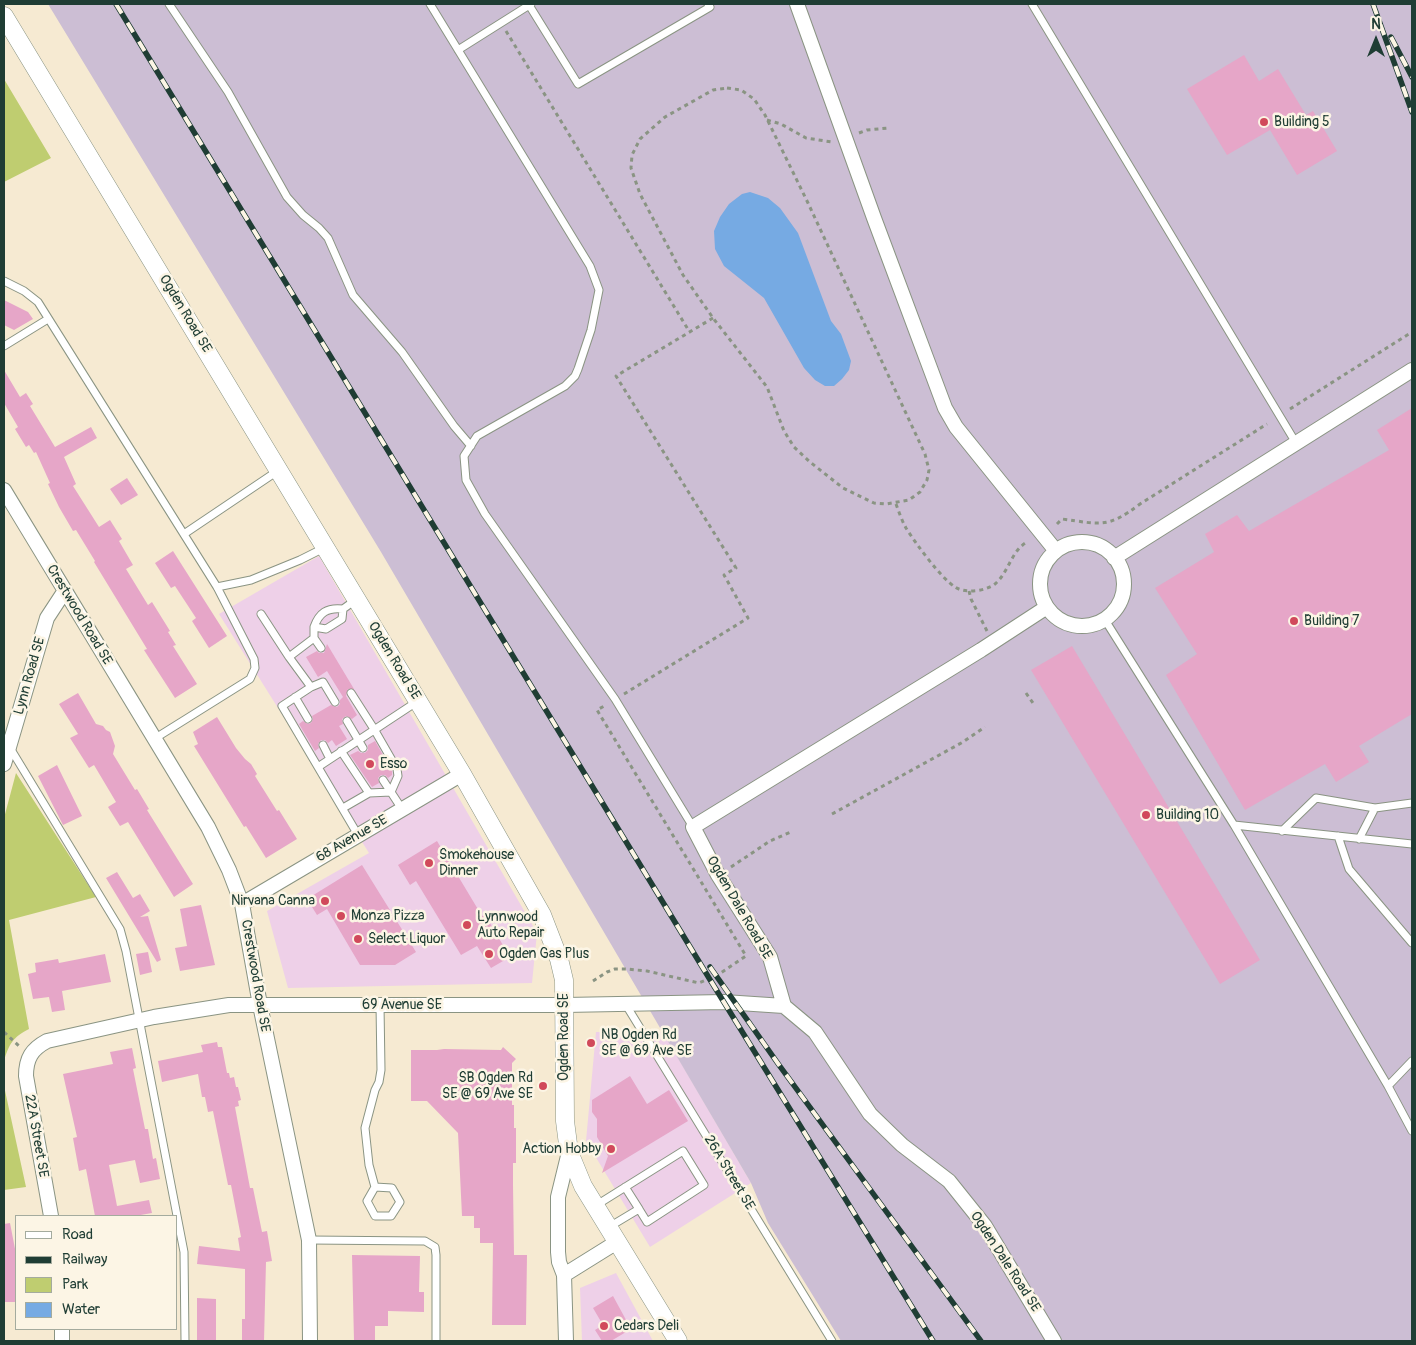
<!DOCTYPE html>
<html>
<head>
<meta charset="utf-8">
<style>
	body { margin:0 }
	#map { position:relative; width:1416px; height:1345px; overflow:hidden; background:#f6ead2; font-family:Pangolin,sans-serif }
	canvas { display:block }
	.frame { position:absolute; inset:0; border:5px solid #1f3d34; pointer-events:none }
	.legend { position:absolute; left:15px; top:1215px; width:162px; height:115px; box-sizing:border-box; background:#fcf5e5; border:1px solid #a4ab9e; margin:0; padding:6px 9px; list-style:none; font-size:15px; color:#1f3d34 }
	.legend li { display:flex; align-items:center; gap:10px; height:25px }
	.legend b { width:25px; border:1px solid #a4ab9e }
	.north { position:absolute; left:1351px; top:15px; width:50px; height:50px; -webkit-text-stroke:4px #fcf5e5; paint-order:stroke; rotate:0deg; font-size:14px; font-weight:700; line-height:20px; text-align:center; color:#1f3d34 }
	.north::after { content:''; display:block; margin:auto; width:18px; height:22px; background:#1f3d34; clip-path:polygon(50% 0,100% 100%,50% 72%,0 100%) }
</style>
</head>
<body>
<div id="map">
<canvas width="1416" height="1345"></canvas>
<div class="frame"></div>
<ul class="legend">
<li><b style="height:6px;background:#fff"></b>Road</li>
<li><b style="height:6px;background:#1f3d34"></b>Railway</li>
<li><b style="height:14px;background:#bfcd70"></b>Park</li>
<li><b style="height:14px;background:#76aae3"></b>Water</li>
</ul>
<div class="north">N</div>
</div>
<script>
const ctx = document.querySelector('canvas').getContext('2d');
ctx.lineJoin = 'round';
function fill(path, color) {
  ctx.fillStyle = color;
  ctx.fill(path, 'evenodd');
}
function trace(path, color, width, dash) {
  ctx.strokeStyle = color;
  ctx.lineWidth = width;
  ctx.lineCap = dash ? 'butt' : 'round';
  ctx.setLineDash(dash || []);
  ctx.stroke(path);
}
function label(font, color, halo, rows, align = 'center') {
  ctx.font = font + ' Pangolin,sans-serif';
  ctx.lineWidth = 5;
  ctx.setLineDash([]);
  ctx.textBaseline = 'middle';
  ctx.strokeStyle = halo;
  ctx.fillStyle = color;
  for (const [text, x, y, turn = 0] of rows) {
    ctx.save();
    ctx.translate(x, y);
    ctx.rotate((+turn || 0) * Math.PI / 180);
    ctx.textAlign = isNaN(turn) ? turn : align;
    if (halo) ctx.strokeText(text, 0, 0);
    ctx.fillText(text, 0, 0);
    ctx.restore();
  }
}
const built = new Path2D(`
	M319 556 537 933 532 983 288 988 267 911 369 853 219 614Z
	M596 1032H663L751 1183 650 1247 586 1141Z
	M616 1273 653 1341H582L580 1288Z`);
const industrial = new Path2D(`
	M48 4H1412V1341H841L768 1223 751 1183 381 552Z`);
const green = new Path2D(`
	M4 79 51 158 4 182Z
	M16 773 96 897 9 920 29 1029C13 1037 9 1044 4 1061V818Z
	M4 1086 26 1187 4 1190Z`);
const water = new Path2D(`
	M750 192 768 198 780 208 798 233 831 321 841 334 851 361 849 370 842 379 834 386H825L815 380 804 368 764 298 724 266 715 249 714 231 720 217 729 204 742 194Z`);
const building = new Path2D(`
	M1244 55 1259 81 1278 69 1306 115 1313 111 1337 151 1297 175 1270 130 1227 155 1187 89Z
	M4 300 28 312 33 319 14 330 4 325Z
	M4 370 20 397 26 393 33 404 30 406 55 447 91 427 97 438 64 457 76 484 73 486 99 527 110 520 122 539 119 541 133 565 126 569 148 605 152 602 170 631 168 632 176 645 173 646 197 684 175 698 144 650 147 649 94 562 95 561 76 530 73 531 59 507 48 484 50 483 36 452 34 453 29 445 26 447 15 429 18 427 4 403Z
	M1412 408V714L1359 746 1369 762 1336 782 1325 764 1245 810 1166 675 1197 654 1155 588 1214 552 1205 534 1237 515 1249 531 1389 450 1377 430Z
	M127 478 138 495 121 505 110 489Z
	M173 551 227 636 209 648 192 621 196 618 175 586 171 588 155 563Z
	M327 644 354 689H348L346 696 357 715 352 719 346 716 342 719 343 724 339 726 347 739 336 746 332 740 328 743 325 740H321L318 744 319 748 315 751 299 724 303 721 308 724 311 723 313 719 312 716 331 705 337 707 340 704V700L343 697 327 671 318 677 306 657 317 651 319 653H324Z
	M1072 646 1260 960 1220 984 1031 670Z
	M78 693 96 724 103 726 106 730 110 732 115 746 113 754 135 790 137 789 149 809 147 810 193 884 174 897 128 822 120 826 108 807 116 802 94 765 89 768 70 738 78 734 59 704Z
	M217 717 236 748 245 759 251 764 257 774 255 776 277 811 279 810 297 839 266 858 246 826 244 827 194 746 198 744 193 732Z
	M375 741 392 771V775L388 778 385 775H381L378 778 379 783 372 787 350 755 358 751 361 753H365L368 750V745Z
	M57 765 82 816 63 825 38 776Z
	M437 841 482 916 485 915 510 957 491 968 477 946 461 955 416 881 410 885 398 865Z
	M362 865 416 952 395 965H360L327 909 317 915 307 899Z
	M117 872 133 898 140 894 150 911 140 917 148 916 161 960 157 962 106 878Z
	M201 905 215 965 180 971 175 948 187 946 180 909Z
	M148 952 152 972 140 975 136 954Z
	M105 954 111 982 62 991 65 1010 52 1012 49 997 33 999 28 974 36 972 35 963 58 959 59 963Z
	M217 1042 218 1047H222L227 1073H229L230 1078 234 1077 236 1087H238L241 1100 238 1101 239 1106 235 1107 250 1188H253L262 1232 267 1231 272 1261 266 1262 264 1341H242V1319H245V1269L197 1264 199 1246 240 1251 238 1238 241 1237 231 1185H228L213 1111 208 1112 205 1097H202L198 1074 162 1082 158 1061 203 1052 201 1045Z
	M503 1047 516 1059 512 1063V1105H514V1128H516V1163H513V1185L514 1255H527L526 1325H492L493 1243H480V1228H474V1216H462L458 1133 427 1101H411V1050H437L444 1049 501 1050Z
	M132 1048 136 1068 133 1069 145 1129H148L153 1159 156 1158 160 1179 140 1183 135 1160 109 1165 117 1206 149 1200 152 1213 135 1216H95L86 1169 79 1171 73 1138 77 1137 63 1074 113 1064 110 1052Z
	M630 1076 647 1104 669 1090 688 1121 602 1173 608 1156 597 1137V1119L592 1112V1100Z
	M10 1223 16 1254V1302H4V1224Z
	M352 1255 420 1256 419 1292H424V1312L388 1311V1326H375V1341H354Z
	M613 1296 631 1329 611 1341H602L595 1330 603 1325 593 1308Z
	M197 1298 216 1299V1341H197Z`);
const path = new Path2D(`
	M506 31 689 331
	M727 88 741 90 754 99 765 115 808 203 925 454 929 470 927 480 920 492 909 500 886 504 874 503 843 488 810 462 794 447 784 431 767 387 713 318 683 275 640 194 631 168 632 155 640 139 665 117 713 90Z
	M767 120 781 124 806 138 832 142
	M859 133 867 130 889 128
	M1290 409 1412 332
	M896 504C899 512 902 521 906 528 916 544 941 578 955 587 965 594 986 591 995 584 1009 572 1011 551 1027 542
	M1057 524 1062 519C1101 524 1107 529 1140 504L1267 424
	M969 591 971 599 987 631
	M1026 693 1033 703
	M624 694 748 618 724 575 736 568 616 376 713 318
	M832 814 963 742 985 727
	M731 867 770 841 793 831
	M593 981 607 972 615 969H626L647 971 699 983 716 976 746 956 597 710 606 705
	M4 1032 20 1047`);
const service = new Path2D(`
	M169 4 228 92 287 197 303 215 319 228 328 238 353 295 402 352 454 426 471 446
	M430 4 590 266 599 290 591 330 578 369 575 376 565 386 477 436 464 456 466 480 485 514 615 699 693 827
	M1032 4 1296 443
	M529 5 578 84 710 7 708 4
	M458 50 531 4
	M4 281 24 291 38 302 217 587 254 659 255 668 250 679 154 739
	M4 346 48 319
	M184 534 279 470
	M217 587 251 580 300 560 324 548
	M343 609 342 619 326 629 314 627C319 613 327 607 343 609L357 599
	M261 614 289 657
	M1105 620 1234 825 1412 844
	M314 627V638L289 657 311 687 282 706 358 835
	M314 638 321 648
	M311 687 323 682 335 702
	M295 697 308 719
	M347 721 363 748
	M4 738 120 929 126 951 184 1252 185 1341
	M323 745 330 759
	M341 751 369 793 391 792 398 776 397 769 374 729 351 693
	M318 767 418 701
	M383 780 402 809
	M343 808 369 793
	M1234 825 1388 1086 1412 1131
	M1282 831 1316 798 1375 808
	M1338 836 1349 869 1412 943
	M1359 839 1375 808 1412 803
	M626 1005 832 1341
	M1388 1086 1412 1061
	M375 1187 392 1188 400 1202 391 1216H375L367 1201 375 1187 369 1165 365 1128 375 1090 379 1082 381 1070 380 1005
	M625 1187 639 1209
	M595 1206 683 1151 704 1185 647 1222 639 1209 609 1227
	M309 1240 425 1241 435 1247 436 1255V1341`);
const minor = new Path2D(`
	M797 4 874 218 945 408 956 427 1056 551
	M4 490 208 827 229 870 242 904 260 1005 309 1240 310 1341
	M1040 584a42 42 0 1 1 84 0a42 42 0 1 1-84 0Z
	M1114 558 1412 370
	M1047 607 981 650 693 827 718 875 770 957 784 1006 815 1032 870 1114 902 1145 949 1181 985 1226 1054 1341
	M4 764 47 618 64 592
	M242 904 462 774
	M51 1216 26 1076C26 1058 32 1049 47 1041L154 1017 229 1005H565L724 1002 784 1006
	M564 1275 617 1242
	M62 1329V1341
	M566 1341 564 1275 559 1262 558 1252V1197L569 1152`);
const tertiary = new Path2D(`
	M4 16 462 774 542 915 559 959 564 980 565 1121 569 1152 583 1186 678 1341`);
const rail = new Path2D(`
	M116 4 709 978 933 1341
	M1373 4 1412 112
	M1391 37 1412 77
	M710 967 779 1065 981 1341`);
const markers = [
	[1264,122,5,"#d1495b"],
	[1294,621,5,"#d1495b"],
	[370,764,5,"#d1495b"],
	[1146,815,5,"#d1495b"],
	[429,863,5,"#d1495b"],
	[325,901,5,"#d1495b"],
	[341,916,5,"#d1495b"],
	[467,925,5,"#d1495b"],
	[358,939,5,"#d1495b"],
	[489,954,5,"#d1495b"],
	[591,1043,5,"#d1495b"],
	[543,1086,5,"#d1495b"],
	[611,1149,5,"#d1495b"],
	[604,1326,5,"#d1495b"]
];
const poiNames = [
	["Building 5",1274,122],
	["Building 7",1304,621],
	["Esso",380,764],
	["Building 10",1156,815],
	["Smokehouse",439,855],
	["Dinner",439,871],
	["Nirvana Canna",315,901,"right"],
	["Monza Pizza",351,916],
	["Lynnwood",477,917],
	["Auto Repair",477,933],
	["Select Liquor",368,939],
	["Ogden Gas Plus",499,954],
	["NB Ogden Rd",601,1035],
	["SE @ 69 Ave SE",601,1051],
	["SB Ogden Rd",533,1078,"right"],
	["SE @ 69 Ave SE",533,1094,"right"],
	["Action Hobby",601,1149,"right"],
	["Cedars Deli",614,1326]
];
const streetNames = [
	["Ogden Road SE",185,314,59],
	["Crestwood Road SE",79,615,59],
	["Ogden Road SE",394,661,59],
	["Lynn Road SE",30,676,-74],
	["68 Avenue SE",352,839,-30],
	["Ogden Dale Road SE",739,908,60],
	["Crestwood Road SE",255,976,80],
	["69 Avenue SE",402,1005],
	["Ogden Road SE",564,1037,-90],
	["22A Street SE",36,1136,80],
	["26A Street SE",729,1173,59],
	["Ogden Dale Road SE",1005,1262,57]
];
fill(built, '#eed0e8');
fill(industrial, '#ccbed4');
fill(green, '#bfcd70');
fill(water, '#76aae3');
fill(building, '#e6a6c8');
trace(service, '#8a9483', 9);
trace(minor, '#8a9483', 16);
trace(tertiary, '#8a9483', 19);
trace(path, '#8a9483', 3, [4, 4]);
trace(service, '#fff', 7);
trace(minor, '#fff', 14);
trace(tertiary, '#fff', 18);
trace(rail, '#1f3d34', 5.5);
trace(rail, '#fcf5e5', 4, [11]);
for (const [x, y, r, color] of markers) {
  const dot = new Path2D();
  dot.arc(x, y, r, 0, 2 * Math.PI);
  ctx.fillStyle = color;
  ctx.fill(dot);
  trace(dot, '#fcf5e5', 2);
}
label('14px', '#1f3d34', '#fcf5e5', poiNames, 'left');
label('14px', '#1f3d34', '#fcf5e5', streetNames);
</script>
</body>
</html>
